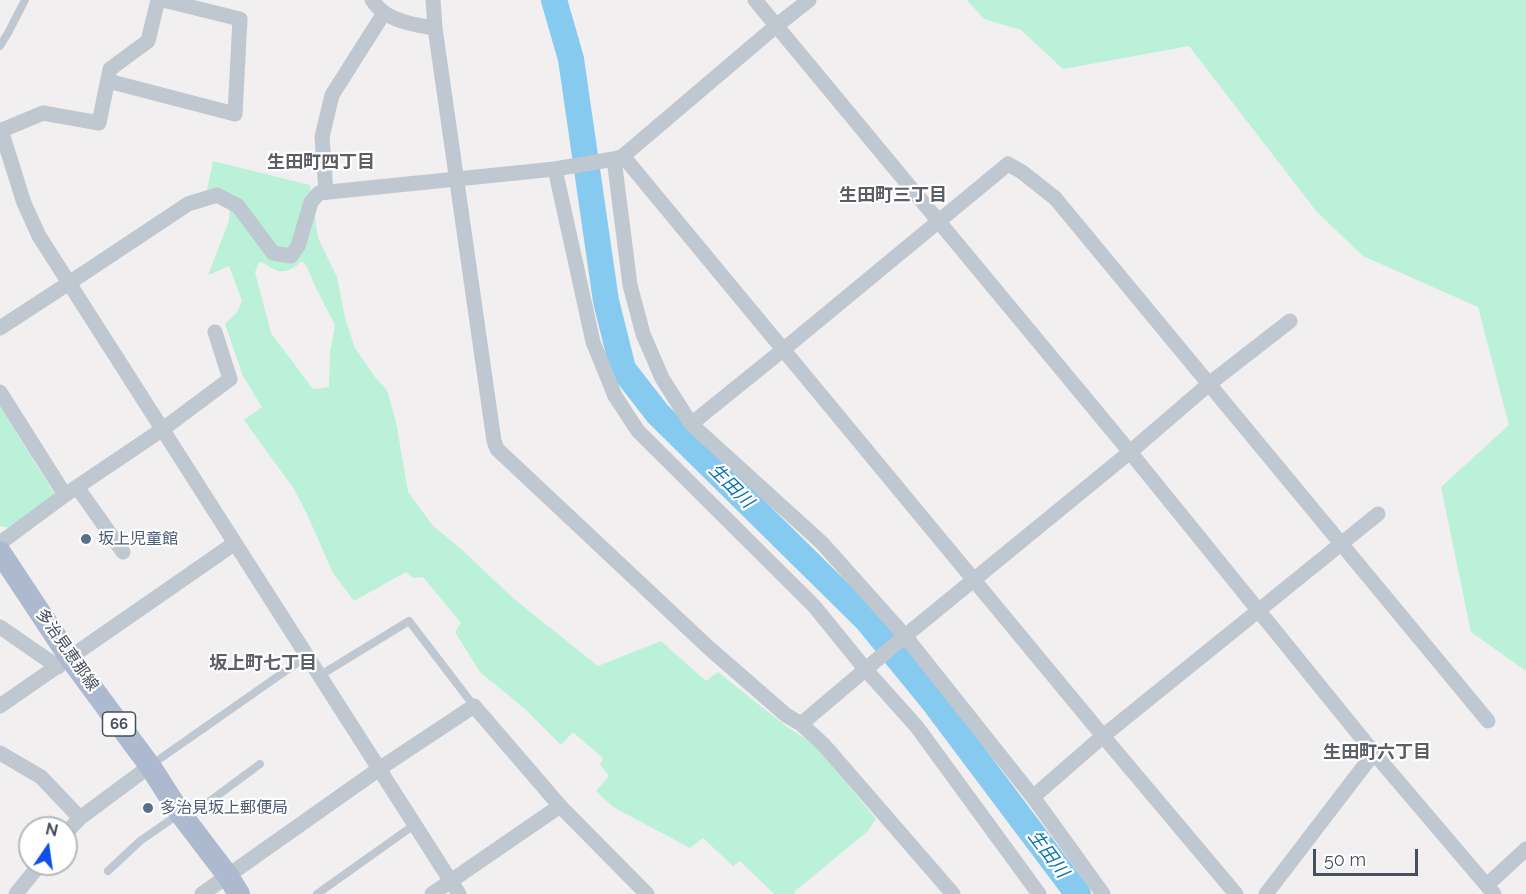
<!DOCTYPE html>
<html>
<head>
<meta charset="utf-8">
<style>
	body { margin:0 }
	#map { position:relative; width:1526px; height:894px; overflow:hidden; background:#f1efef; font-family:Raleway,sans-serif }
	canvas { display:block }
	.north { position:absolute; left:18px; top:816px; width:60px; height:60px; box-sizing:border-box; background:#fff; border:2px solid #b5b9be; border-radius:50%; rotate:13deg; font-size:16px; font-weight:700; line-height:24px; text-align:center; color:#464f5d }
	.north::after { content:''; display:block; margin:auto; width:21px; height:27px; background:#114fea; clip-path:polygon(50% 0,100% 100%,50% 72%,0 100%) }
	.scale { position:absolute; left:1313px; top:849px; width:105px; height:27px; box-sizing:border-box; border:3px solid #464f5d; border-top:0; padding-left:8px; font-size:18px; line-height:21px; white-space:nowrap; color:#464f5d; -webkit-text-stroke:4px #fff; paint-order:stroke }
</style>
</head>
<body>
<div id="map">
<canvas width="1526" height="894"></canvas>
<div class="north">N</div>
<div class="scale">50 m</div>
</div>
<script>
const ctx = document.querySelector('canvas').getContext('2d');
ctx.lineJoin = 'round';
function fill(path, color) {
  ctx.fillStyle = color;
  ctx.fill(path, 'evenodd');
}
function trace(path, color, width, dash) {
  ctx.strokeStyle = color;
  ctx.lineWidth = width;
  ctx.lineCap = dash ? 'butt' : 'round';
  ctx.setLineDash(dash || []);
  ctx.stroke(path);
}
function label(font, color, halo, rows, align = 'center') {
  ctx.font = font + ' Raleway,"Noto Sans JP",sans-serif';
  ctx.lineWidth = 4.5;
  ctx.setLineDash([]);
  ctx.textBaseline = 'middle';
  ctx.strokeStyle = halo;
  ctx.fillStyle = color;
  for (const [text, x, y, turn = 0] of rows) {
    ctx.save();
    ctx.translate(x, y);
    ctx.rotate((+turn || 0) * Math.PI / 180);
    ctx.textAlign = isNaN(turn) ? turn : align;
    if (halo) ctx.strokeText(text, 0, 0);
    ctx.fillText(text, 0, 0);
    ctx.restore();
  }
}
const green = new Path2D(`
	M967 0H1526V671L1471 632 1441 487 1509 425 1478 307 1363 256 1317 212 1189 46 1063 69 1021 30 984 19Z
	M213 161 310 185 318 238 337 277 345 318 355 348 375 377 387 390 396 422 408 492 433 526 460 548 514 599 598 666 661 641 706 681 718 672 787 727 814 744 876 819 868 831 794 892 796 894H774L740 861 733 866 703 838 690 848 613 807 596 791 609 776 600 764 603 758 573 732 561 745 526 710 480 672 455 632 461 623 423 577 413 578 406 572 354 601 333 573 306 512 294 489 244 420 262 407 243 376 225 324 237 312 242 301 229 266 208 275 229 221 230 206 216 203 204 204ZM302 261 307 267 315 286 335 325 330 352 329 387 313 389 271 333 255 272 259 262C266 263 266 265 272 268 284 276 294 268 302 261Z
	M0 406 55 495 11 528 0 526Z`);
const river = new Path2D(`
	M554 0 571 59 606 301 623 369 658 414 867 620 933 701 1078 894`);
const service = new Path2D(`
	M0 46 8 33 25 0
	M319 676 409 621 474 706
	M151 765 307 656
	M187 818 260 764
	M108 871 140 841 179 814
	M317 894 414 825`);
const minor = new Path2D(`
	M372 0C375 4 378 8 382 11 394 21 420 26 435 28
	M433 0 435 28 494 441 497 449 709 648 786 715 801 724 823 744 953 894
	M755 0 1130 452 1374 753 1494 894
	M108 81 235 114 240 19 163 0
	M1 130 24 203 39 236 459 894
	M0 131 43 113 99 123 110 69 148 41 158 0
	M623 156 1103 736 1236 894
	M614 159 630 285 643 334 662 378 691 424 822 543 905 636 1033 797 1103 894
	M555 169 593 342 615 396 638 431 814 606 866 670 917 727 1039 894
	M326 192 322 137 332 95 384 13
	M0 328 69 283 188 204 217 195 238 206 273 253 291 256 298 246 311 202 319 193 555 169 614 159 623 156 776 26 809 0
	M0 392 65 495
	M691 424 784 349 1008 164 1022 172 1055 198 1488 721
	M77 487 123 552
	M0 543 65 495 163 429 230 379 215 332
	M0 627 58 667
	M0 706 235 543
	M801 724 905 636 1130 452 1209 384 1290 321
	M0 753 41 777 80 818
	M1033 797 1103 736 1378 514
	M66 833 80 818 150 766
	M1487 885 1526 849
	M16 894 40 864
	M202 894 379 769 474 706 560 806 647 894
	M432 894 560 806
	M1266 894 1374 753`);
const primary = new Path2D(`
	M0 552 70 658 150 766 180 813 228 876 239 894`);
const markers = [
	[86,539,6,"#5c6f8a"],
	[148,808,6,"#5c6f8a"]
];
const shields = [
	[119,724,33]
];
const shieldNames = [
	["66",119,724]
];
const serviceNames = [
	["坂上児童館",98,539],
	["多治見坂上郵便局",160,808]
];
const streetNames = [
	["多治見恵那線",67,650,55]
];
const neighbourhoodNames = [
	["生田町四丁目",321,163],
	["生田町三丁目",893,196],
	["坂上町七丁目",263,664],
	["生田町六丁目",1377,753]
];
const waterNames = [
	["生田川",731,486,45],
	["生田川",1048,854,53]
];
fill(green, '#bbf1d8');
trace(river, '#86caf0', 26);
trace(service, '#bfc7d1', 8);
trace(minor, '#bfc7d1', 15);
trace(primary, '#adb9cf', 22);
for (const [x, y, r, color] of markers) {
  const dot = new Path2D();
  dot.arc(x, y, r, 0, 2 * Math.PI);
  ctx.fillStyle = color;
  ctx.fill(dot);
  trace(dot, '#fff', 2);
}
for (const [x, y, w] of shields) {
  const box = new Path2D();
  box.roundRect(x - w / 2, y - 12, w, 24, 4.5);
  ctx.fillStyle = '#fff';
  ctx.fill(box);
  trace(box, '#464f5d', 1.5);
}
label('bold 15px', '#464f5d', null, shieldNames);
label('16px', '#4e5e75', '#fff', serviceNames, 'left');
label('16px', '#464f5d', '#fff', streetNames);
label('bold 18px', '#5b5e64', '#fff', neighbourhoodNames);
label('italic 18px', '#0673b0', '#fff', waterNames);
</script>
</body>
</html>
